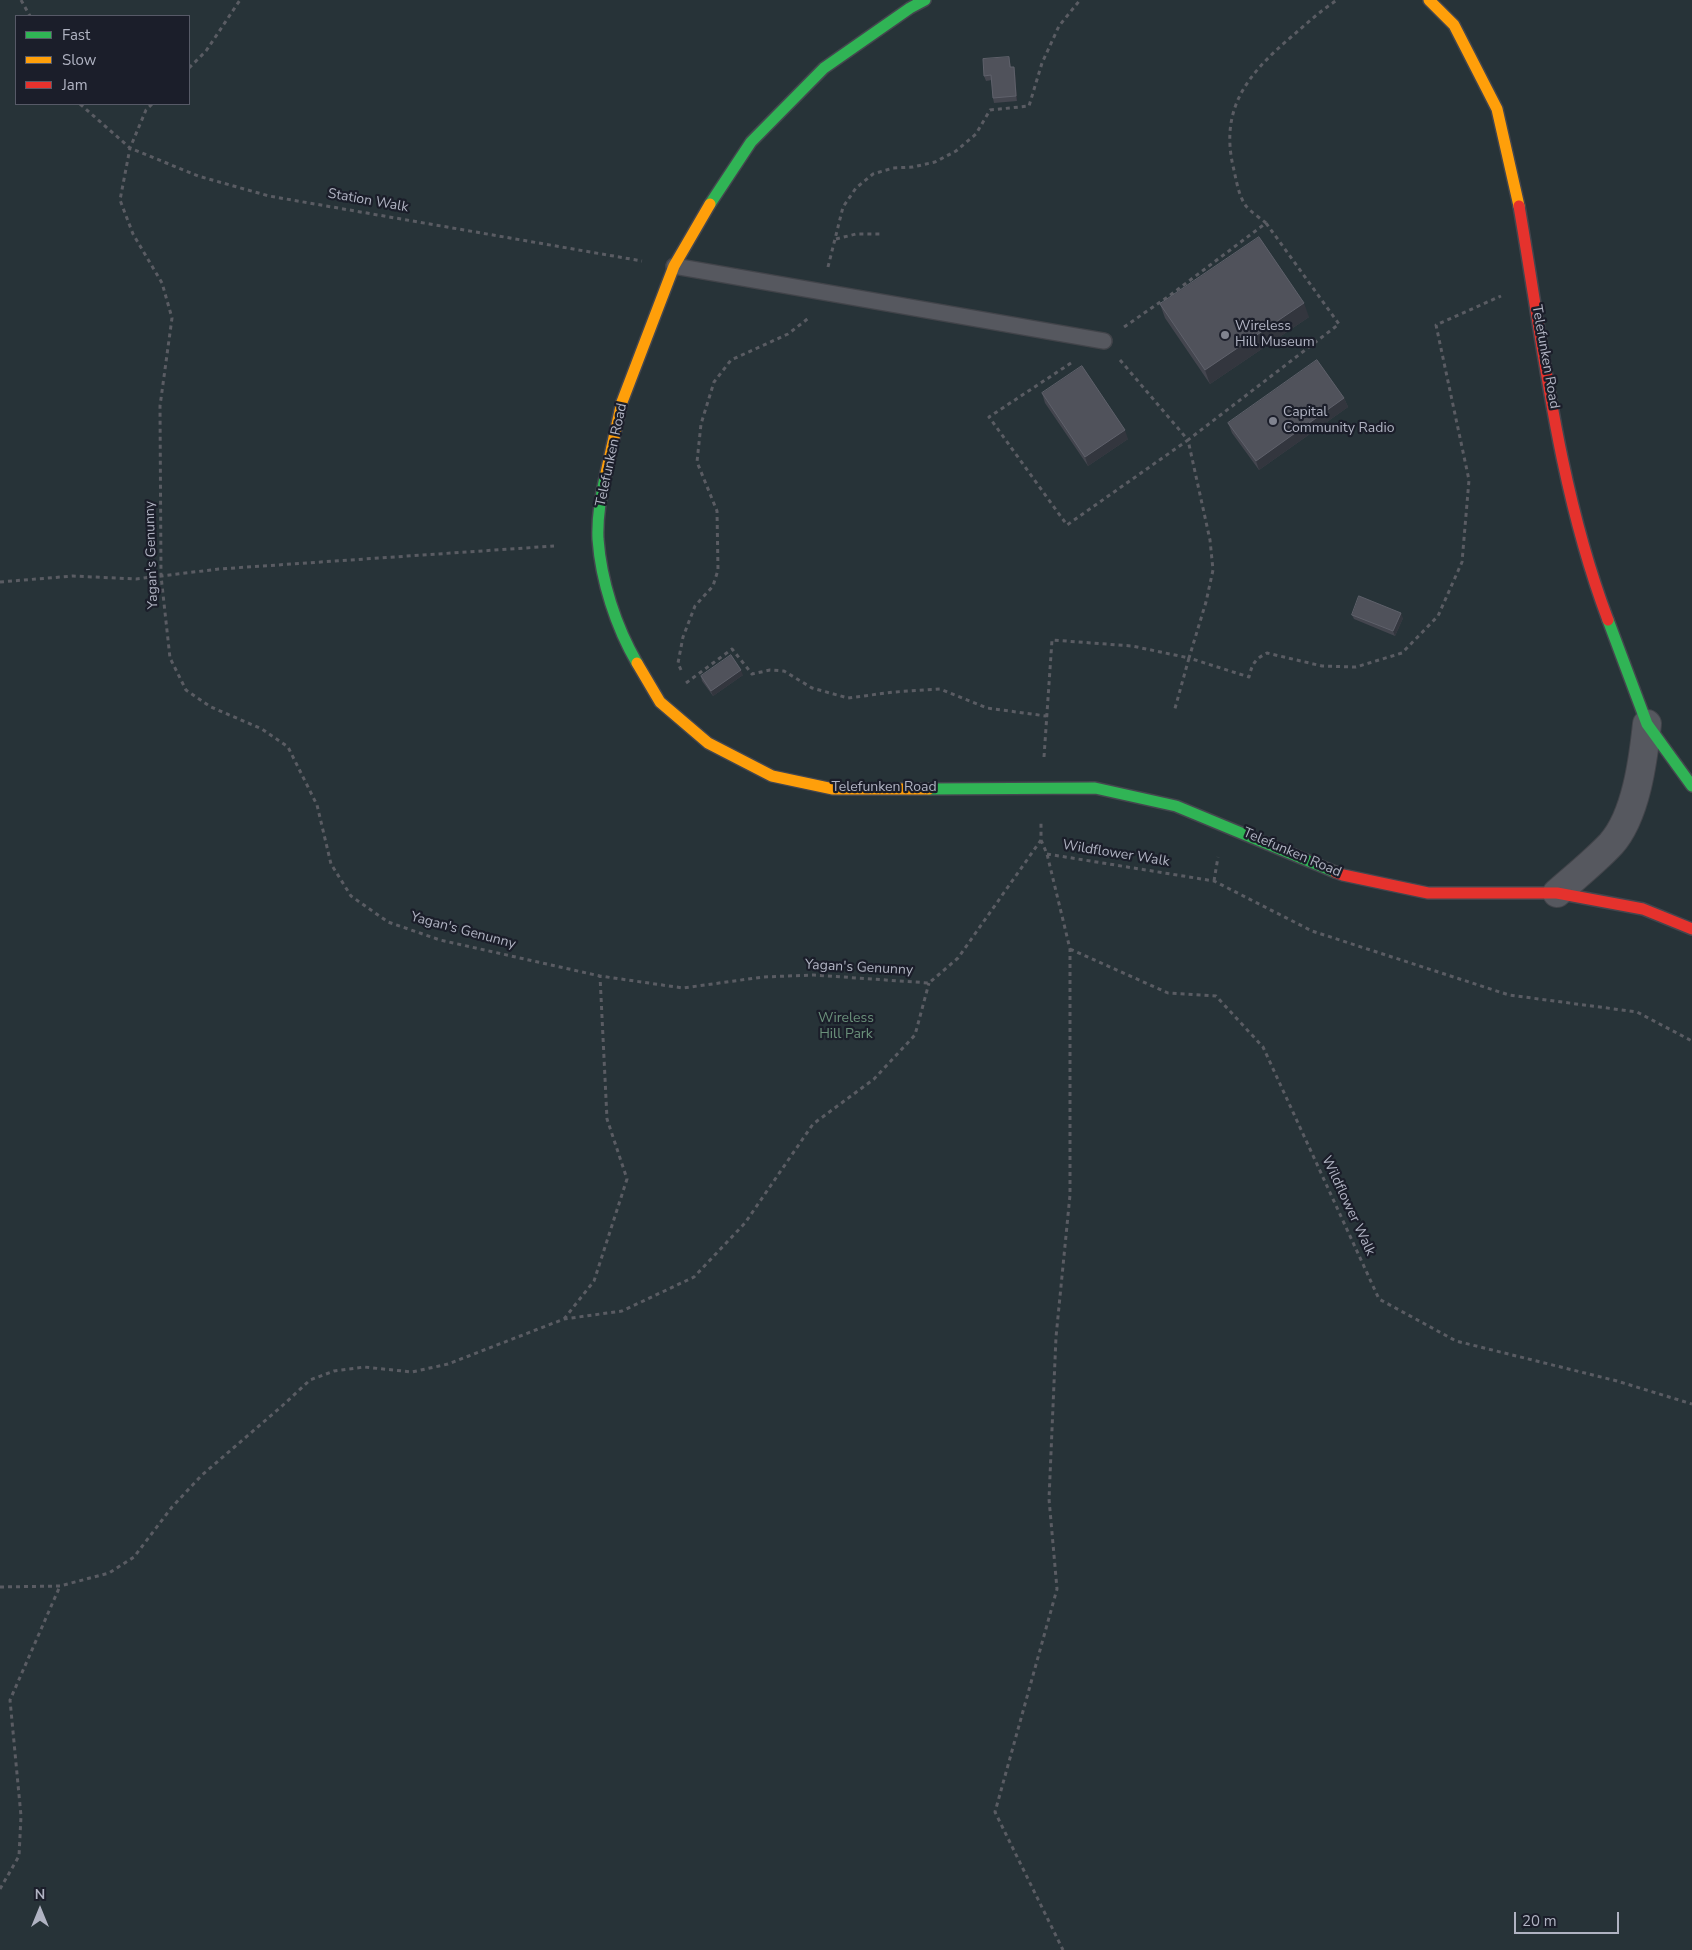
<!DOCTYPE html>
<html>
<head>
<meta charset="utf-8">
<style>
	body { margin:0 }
	#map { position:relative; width:1692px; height:1950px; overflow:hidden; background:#262931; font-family:"Nunito Sans",sans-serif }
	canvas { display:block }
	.legend { position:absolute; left:15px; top:15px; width:175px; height:90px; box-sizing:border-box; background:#1b1e2a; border:1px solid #575a67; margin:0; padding:6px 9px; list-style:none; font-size:15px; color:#b0b3c2 }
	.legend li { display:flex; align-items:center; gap:10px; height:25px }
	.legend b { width:25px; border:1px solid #575a67 }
	.north { position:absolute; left:15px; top:1885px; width:50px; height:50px; -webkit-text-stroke:4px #1b1e2a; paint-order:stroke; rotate:0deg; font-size:14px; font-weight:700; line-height:20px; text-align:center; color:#b0b3c2 }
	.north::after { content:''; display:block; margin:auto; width:18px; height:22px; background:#b0b3c2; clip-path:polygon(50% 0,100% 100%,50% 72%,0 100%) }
	.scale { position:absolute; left:1514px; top:1912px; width:105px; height:22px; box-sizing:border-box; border:2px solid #b0b3c2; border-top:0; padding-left:6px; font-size:15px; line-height:18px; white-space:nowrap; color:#b0b3c2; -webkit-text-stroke:4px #1b1e2a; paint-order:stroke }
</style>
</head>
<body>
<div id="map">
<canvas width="1692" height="1950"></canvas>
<ul class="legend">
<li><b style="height:6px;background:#30b455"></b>Fast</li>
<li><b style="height:6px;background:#ff9f0a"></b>Slow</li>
<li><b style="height:6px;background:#e5322d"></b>Jam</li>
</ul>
<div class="north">N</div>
<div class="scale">20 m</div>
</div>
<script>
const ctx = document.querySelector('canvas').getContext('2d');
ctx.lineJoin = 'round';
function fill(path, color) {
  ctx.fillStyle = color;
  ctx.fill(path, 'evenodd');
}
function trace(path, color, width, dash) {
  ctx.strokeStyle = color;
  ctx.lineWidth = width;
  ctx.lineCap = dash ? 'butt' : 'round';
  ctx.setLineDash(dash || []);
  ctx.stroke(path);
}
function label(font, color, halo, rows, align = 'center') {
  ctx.font = font + ' "Nunito Sans",sans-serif';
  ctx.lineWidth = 4.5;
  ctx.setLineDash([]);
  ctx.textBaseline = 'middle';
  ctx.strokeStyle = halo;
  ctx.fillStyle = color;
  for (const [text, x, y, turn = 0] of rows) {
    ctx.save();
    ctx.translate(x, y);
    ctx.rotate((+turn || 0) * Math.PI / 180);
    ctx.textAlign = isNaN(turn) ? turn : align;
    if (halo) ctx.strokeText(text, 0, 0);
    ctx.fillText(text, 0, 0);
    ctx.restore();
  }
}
const green = new Path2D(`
	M0 0H1692V1950H0ZM16 16H189V104H16Z`);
const path = new Path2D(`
	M21 0 30 16
	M189 68 206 51 240 0
	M80 104 130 148 198 176 269 196 642 261
	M152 104 146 110 130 148 120 200 133 234 162 283 172 318 160 406 161 576 170 658 186 690 211 707 262 729 288 747 317 805 331 864 351 896 388 922 440 940 600 976 683 988 763 977 814 975 929 983 958 958 1041 840V821
	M1266 223C1260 218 1251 212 1246 206 1238 195 1236 178 1233 166 1220 108 1248 74 1290 38 1305 25 1320 11 1337 0
	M836 239 856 234H881
	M828 267 843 207 856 188 873 174 893 168 913 167 935 162 956 151 976 134 990 110 1029 106 1042 63 1059 26 1080 0
	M1120 360 1188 440 1339 324 1266 223 1169 296 1124 327
	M1071 363 989 417 1067 525 1188 440 1210 540 1213 570 1206 602 1189 658 1249 677C1252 664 1255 659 1267 653L1322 666 1356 667 1402 653 1438 616 1462 562 1469 480 1436 325 1501 296
	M0 582 73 576 136 579 219 569 554 546
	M681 670 678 663 683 637 695 606 713 586 718 570 717 511 697 462 701 424 714 382 731 360 788 334 810 317
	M686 683 732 649 752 674 770 670 784 671 812 688 848 698 894 692 940 689 987 708 1046 716
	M1044 757 1052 640 1132 646 1189 658 1174 712
	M1041 840 1047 854 1070 949V1195L1056 1337 1049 1499 1057 1589 995 1812 1063 1950
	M1047 854 1214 881 1312 931 1509 995 1637 1012 1692 1041
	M1214 881 1218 857
	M1070 949 1168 993 1216 996 1263 1047 1379 1299 1456 1341 1617 1381 1692 1404
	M564 1319 594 1281 627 1179 607 1119 600 976
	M0 1587 60 1586 109 1573 134 1557 172 1507 202 1475 282 1406 310 1380 334 1371 364 1367 412 1372 448 1364 564 1319 622 1311 694 1277 745 1223 813 1124 874 1079 915 1035 929 983
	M0 1889 19 1856 21 1816 10 1700 60 1586`);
const lane = new Path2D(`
	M674 266 1104 341`);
const street = new Path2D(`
	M1557 893C1575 877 1594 862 1611 844 1636 816 1643 761 1647 724`);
const fast = new Path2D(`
	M710 204 751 142 824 68 910 8 925 0
	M606 473C601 494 597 517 598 539 601 581 616 627 637 663
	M1608 620 1647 724 1692 786
	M929 789 1095 788 1176 806 1335 872`);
const slow = new Path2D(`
	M1429 0 1454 25 1497 109 1519 206
	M606 473 622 402 674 266 710 204
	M637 663 660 702 708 743 772 776 833 789H929`);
const jam = new Path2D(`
	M1519 206C1543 345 1558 488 1608 620
	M1335 872 1343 875 1428 893H1557L1643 909 1692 929`);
const wall = new Path2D(`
	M1010 62 1011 67H1014L1015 72 1017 101 994 103 993 98 992 80 986 81 984 76Z
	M1160 304 1309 317 1210 384 1165 318Z
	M1042 393 1128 439 1088 466 1045 403Z
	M1344 398 1348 407 1259 470 1232 433 1228 423Z
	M1352 615 1403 618 1395 636 1354 619Z
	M743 675 713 696 702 681 701 676Z`);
const shadedWall = new Path2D(`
	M1014 67 1015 72 1017 101 1016 96Z
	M1304 303 1309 317 1210 384 1205 370Z
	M1344 398 1348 407 1259 470 1256 461Z
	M1125 430 1128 439 1088 466 1085 457Z
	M1401 613 1403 618 1395 636 1393 631Z
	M741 670 743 675 713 696 711 691Z`);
const building = new Path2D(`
	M1009 57 1010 67H1014L1016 96 993 98 991 75 984 76 983 59Z
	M1259 237 1304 303 1205 370 1160 304Z
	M1317 360 1344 398 1256 461 1228 423Z
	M1082 366 1125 430 1085 457 1042 393Z
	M1359 596 1401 613 1393 631 1352 615Z
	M731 655 741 670 711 691 701 676Z`);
const markers = [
	[1225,335,5,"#80838f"],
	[1273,421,5,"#80838f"]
];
const streetNames = [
	["Station Walk",368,201,10],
	["Telefunken Road",1545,357,80],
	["Telefunken Road",612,455,-78],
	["Yagan's Genunny",152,555,-92],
	["Telefunken Road",884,788],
	["Telefunken Road",1292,853,23],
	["Wildflower Walk",1116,854,9],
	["Yagan's Genunny",463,931,15],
	["Yagan's Genunny",859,968,3],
	["Wildflower Walk",1348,1206,65]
];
const poiNames = [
	["Wireless",1235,327],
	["Hill Museum",1235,343],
	["Capital",1283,413],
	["Community Radio",1283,429]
];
const parkNames = [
	["Wireless",846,1019],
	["Hill Park",846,1035]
];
fill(green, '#273338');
trace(lane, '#42444a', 18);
trace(street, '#42444a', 30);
trace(fast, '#44464e', 14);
trace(slow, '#44464e', 14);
trace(jam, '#44464e', 14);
trace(path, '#5a5c63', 3, [4, 4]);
trace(lane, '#56585f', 15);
trace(street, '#56585f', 28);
trace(fast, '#30b455', 11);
trace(slow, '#ff9f0a', 11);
trace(jam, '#e5322d', 11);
fill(wall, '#44464f');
fill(shadedWall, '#33363e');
fill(building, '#50525b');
trace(building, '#5f616b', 1);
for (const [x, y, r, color] of markers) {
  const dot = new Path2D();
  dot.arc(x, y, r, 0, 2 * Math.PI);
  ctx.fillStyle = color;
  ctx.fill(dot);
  trace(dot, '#1b1e2a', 2);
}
label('14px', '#b0b3c2', '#1b1e2a', streetNames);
label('14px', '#b0b3c2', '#1b1e2a', poiNames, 'left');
label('14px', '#6a907a', '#1b1e2a', parkNames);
</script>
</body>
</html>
